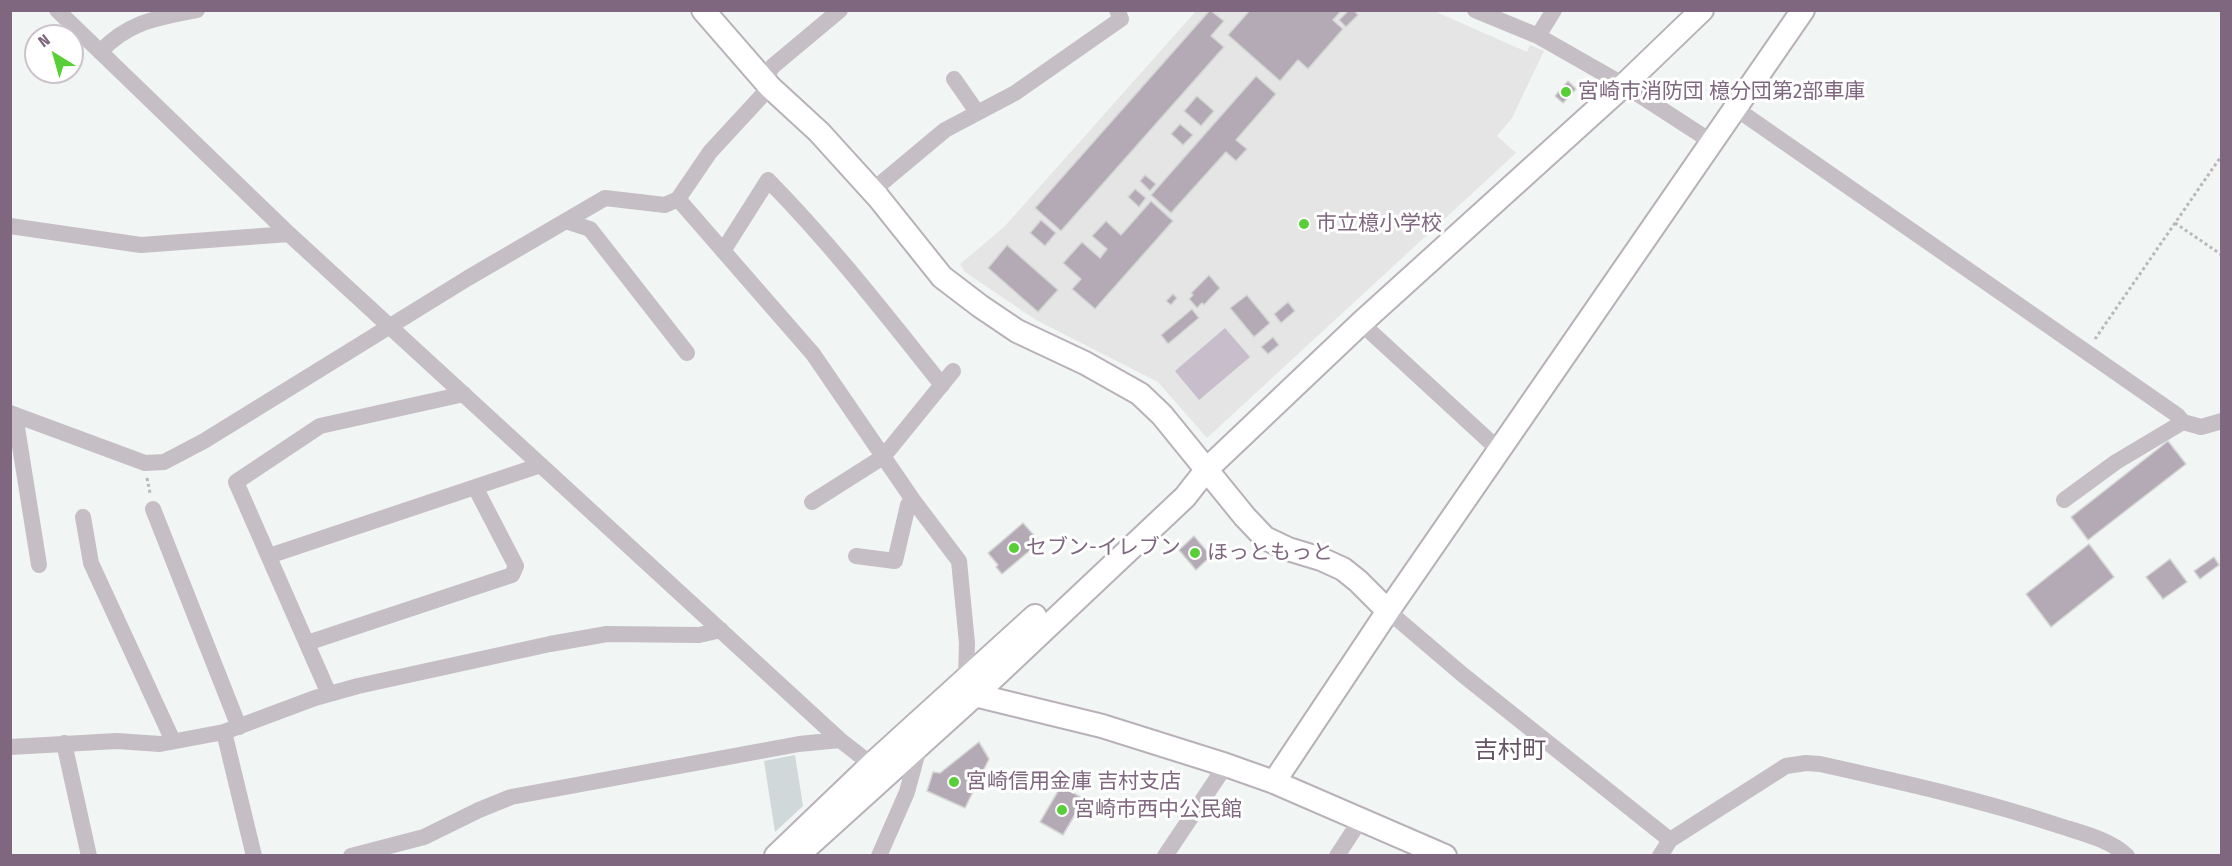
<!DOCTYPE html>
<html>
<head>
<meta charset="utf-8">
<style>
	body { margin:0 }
	#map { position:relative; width:2232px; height:866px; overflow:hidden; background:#f1f5f3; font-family:"Fira Sans Condensed",sans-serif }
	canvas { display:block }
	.frame { position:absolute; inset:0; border:12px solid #7f677f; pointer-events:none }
	.north { position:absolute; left:24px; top:24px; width:60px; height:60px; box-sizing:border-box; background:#fff; border:2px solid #ccc2cc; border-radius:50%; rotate:323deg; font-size:16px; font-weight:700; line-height:24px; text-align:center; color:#7f677f }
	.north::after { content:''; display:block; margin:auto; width:21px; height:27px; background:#58cf36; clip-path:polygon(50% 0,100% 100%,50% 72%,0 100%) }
</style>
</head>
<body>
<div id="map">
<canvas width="2232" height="866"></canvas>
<div class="frame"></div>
<div class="north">N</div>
</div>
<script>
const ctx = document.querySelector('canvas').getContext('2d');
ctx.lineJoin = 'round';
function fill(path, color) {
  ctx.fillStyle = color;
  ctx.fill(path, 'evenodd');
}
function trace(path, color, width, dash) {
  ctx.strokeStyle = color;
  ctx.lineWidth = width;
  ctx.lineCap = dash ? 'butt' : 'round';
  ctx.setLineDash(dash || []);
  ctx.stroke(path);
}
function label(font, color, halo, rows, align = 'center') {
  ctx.font = font + ' "Fira Sans Condensed","Noto Sans JP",sans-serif';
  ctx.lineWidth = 6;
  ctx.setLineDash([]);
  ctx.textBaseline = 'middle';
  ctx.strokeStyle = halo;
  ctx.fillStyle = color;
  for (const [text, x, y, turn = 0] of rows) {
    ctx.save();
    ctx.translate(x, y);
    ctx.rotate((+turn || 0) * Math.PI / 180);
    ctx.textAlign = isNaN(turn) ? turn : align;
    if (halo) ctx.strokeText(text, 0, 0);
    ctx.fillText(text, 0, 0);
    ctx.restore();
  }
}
const built = new Path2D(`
	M1196 11H1210L1035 208 1061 231 1224 47 1211 36 1224 21 1212 11H1250L1307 69 1333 20 1342 11H1349L1346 27 1358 15 1354 11H1434L1527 52 1530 45 1544 51 1512 118 1497 136 1516 153 1207 438 1158 382 1036 320 965 272 960 264 1004 227ZM1256 77 1276 94 1236 140 1246 149 1226 152 1171 213 1151 195ZM1197 96 1214 111 1201 126 1184 111ZM1180 124 1193 135 1183 145 1171 135ZM1135 189 1146 198 1139 207 1128 197ZM1151 201 1173 221 1096 309 1073 289 1081 279 1082 242 1100 258 1107 249 1093 236 1106 222 1121 235ZM1041 220 1056 233 1045 246 1030 233ZM1209 275 1220 288 1204 305 1202 303 1197 308 1191 292ZM1246 295 1270 323 1254 336 1231 308ZM1288 302 1295 312 1281 323 1274 314ZM1191 310 1199 319 1168 344 1161 335ZM1273 337 1279 345 1267 354 1262 347Z`);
const green = new Path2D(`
	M795 755 803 806 775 832 764 761Z`);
const water = new Path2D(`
	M1225 328 1250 357 1199 400 1175 371Z`);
const building = new Path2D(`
	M1210 10 1224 21 1211 36 1224 47 1061 231 1035 208Z
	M1250 10H1342L1333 20 1343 29 1308 69 1298 60 1280 81 1228 35Z
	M1349 10H1354L1358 15 1346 27 1339 20Z
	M1256 76 1276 94 1236 140 1247 149 1236 161 1226 152 1171 213 1151 195Z
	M1568 81 1576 89 1563 103 1555 96Z
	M1197 96 1214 111 1201 126 1184 111Z
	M1180 124 1193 135 1183 145 1171 134Z
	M1145 175 1156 184 1150 191 1140 181Z
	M1135 189 1146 198 1139 207 1128 197Z
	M1151 201 1173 221 1095 309 1072 289 1081 279 1063 263 1082 242 1100 258 1107 249 1092 236 1106 221 1121 235Z
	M1041 220 1056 233 1045 246 1030 233Z
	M1007 245 1058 290 1038 312 988 268Z
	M1209 275 1220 288 1204 305 1202 303 1197 308 1189 299 1193 295 1191 293Z
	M1173 294 1177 298 1171 305 1166 301Z
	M1247 295 1270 323 1254 337 1230 308Z
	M1288 302 1295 311 1281 323 1274 314Z
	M1192 309 1199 318 1168 344 1161 335Z
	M1273 337 1279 345 1268 354 1261 347Z
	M2168 441 2186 464 2088 540 2071 517Z
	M1023 523 1040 542 1002 574 996 567 998 565 988 553Z
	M1194 536 1211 556 1196 570 1179 550Z
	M2089 544 2114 577 2051 627 2026 594Z
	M2214 557 2219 565 2200 579 2194 571Z
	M2170 559 2187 582 2163 599 2146 577Z
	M979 742 989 759 965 808 927 791 933 772 940 773Z
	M1061 786 1084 799 1063 835 1040 822Z`);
const path = new Path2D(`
	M2175 223 2222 255
	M2095 339 2222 155
	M147 478 150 493`);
const street = new Path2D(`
	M57 10 289 234 840 740 880 771
	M1475 10 1538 36 1624 85 1712 142
	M1538 36 1554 10
	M100 52C129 21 158 18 197 10
	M954 79 977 112
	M764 80 773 66 840 10
	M1735 108 2177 415 2183 422 2201 427 2222 421
	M872 191 945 130 1015 93 1121 19 1117 10
	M678 199 813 354 913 500 959 561 967 643 966 678
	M565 221 590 229 687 353
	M10 226 141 245 289 234
	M723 251 768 180C831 244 886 315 942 385
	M1361 323 1499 450
	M10 413 145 463 164 462 204 441 468 278 605 198 665 205 678 199 710 152 770 87
	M15 415 39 565
	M2064 500 2116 462 2183 422
	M812 502 883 457 953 371
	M153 509 239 727
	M83 517 91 563 173 741
	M269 556 541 465
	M856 556 895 561 908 505 913 500
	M1388 611 1463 675 1670 840
	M307 643 512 575 516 566 475 487
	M329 694 236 482 320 426 464 394
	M224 732 254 856
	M64 743 89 856
	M10 747 117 741 160 744 224 732 315 698 358 686 550 644 607 634 699 635 721 630
	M351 856 424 837 479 810 511 797 799 744 840 740
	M879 856 907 792 920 744
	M1165 856 1226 765
	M1337 856 1361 819
	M1660 856 1670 840 1786 766 1806 763 1820 764C1901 782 1982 800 2060 826 2082 833 2111 840 2127 856`);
const secondary = new Path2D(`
	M703 10 770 87 819 132 878 197 942 277 980 306 1017 331 1085 363 1140 394 1162 415 1245 517 1265 538 1288 549 1321 559 1343 569 1358 581 1388 611
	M970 685 975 695 1102 726 1226 765 1274 782 1445 856
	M1274 782 1388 611 1803 10
	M776 856 872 764 1035 616
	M797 856 975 695 1185 497 1207 469 1361 323 1624 85 1702 10`);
const markers = [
	[1566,92,6,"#58cf36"],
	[1304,224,6,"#58cf36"],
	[1014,548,6,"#58cf36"],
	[1195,553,6,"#58cf36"],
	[954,782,6,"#58cf36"],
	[1062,810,6,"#58cf36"]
];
const poiNames = [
	["宮崎市消防団 檍分団第2部車庫",1578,92],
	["市立檍小学校",1316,224],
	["セブン-イレブン",1026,548],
	["ほっともっと",1207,553],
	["宮崎信用金庫 吉村支店",966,782],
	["宮崎市西中公民館",1074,810]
];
const quarterNames = [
	["吉村町",1510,751]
];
fill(built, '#e5e5e5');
fill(green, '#d1d8d9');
fill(water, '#c8becb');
fill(building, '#b4aab5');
trace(building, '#d4d6d5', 1.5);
trace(secondary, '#b9b1b9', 26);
trace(path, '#bbb6bb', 3, [3, 3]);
trace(street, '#c5bec5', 16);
trace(secondary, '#fff', 22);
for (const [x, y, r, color] of markers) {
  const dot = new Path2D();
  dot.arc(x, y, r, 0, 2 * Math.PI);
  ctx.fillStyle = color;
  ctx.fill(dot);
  trace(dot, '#fff', 2);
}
label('21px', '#7f677f', '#fff', poiNames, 'left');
label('24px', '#655465', '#fff', quarterNames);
</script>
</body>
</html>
